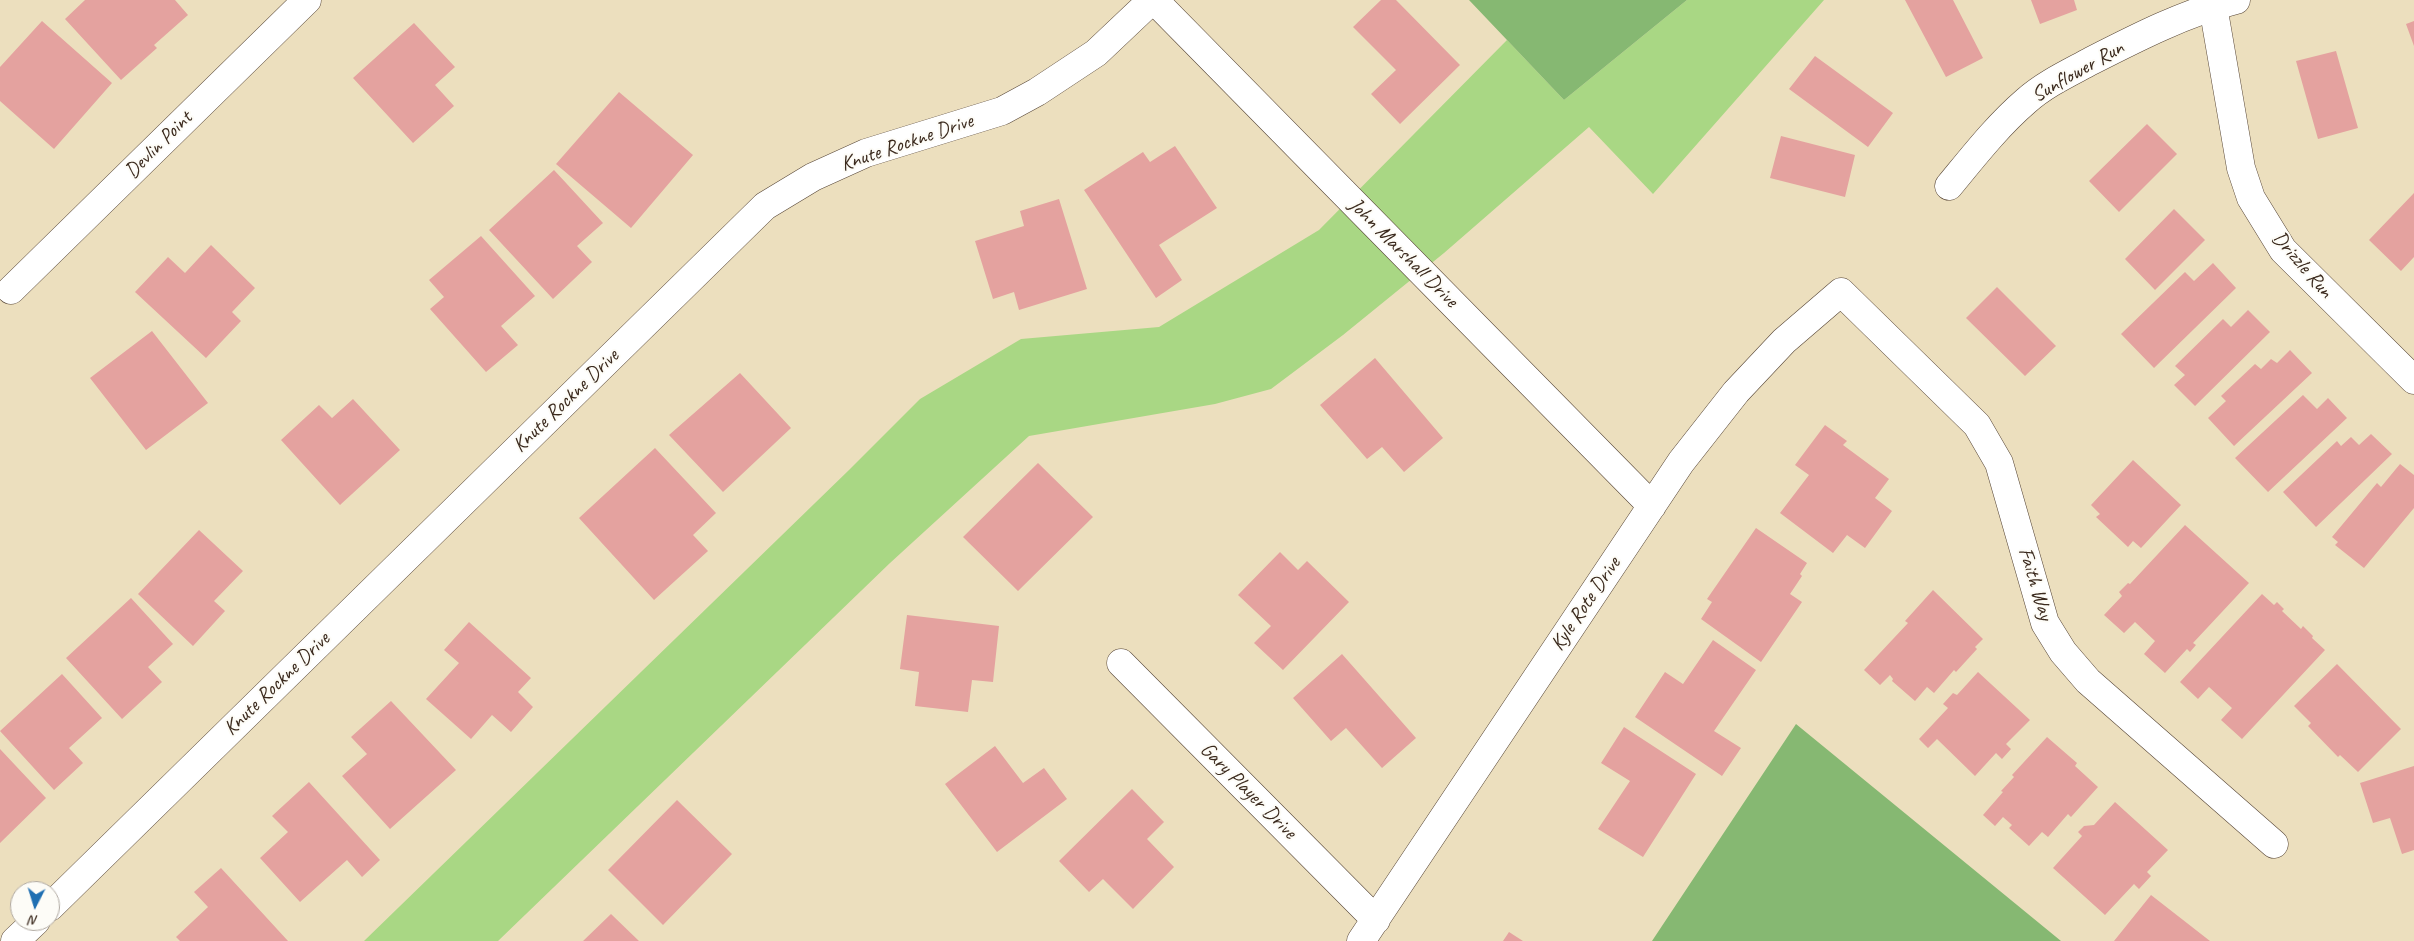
<!DOCTYPE html>
<html>
<head>
<meta charset="utf-8">
<style>
	body { margin:0 }
	#map { position:relative; width:2414px; height:941px; overflow:hidden; background:#ecdfbe; font-family:Caveat,sans-serif }
	canvas { display:block }
	.north { position:absolute; left:10px; top:881px; width:50px; height:50px; box-sizing:border-box; background:#fdfcf7; border:1px solid #afa8a0; border-radius:50%; rotate:185deg; font-size:14px; font-weight:700; line-height:20px; text-align:center; color:#3b2a1e }
	.north::after { content:''; display:block; margin:auto; width:18px; height:22px; background:#1f6fb2; clip-path:polygon(50% 0,100% 100%,50% 72%,0 100%) }
</style>
</head>
<body>
<div id="map">
<canvas width="2414" height="941"></canvas>
<div class="north">N</div>
</div>
<script>
const ctx = document.querySelector('canvas').getContext('2d');
ctx.lineJoin = 'round';
function fill(path, color) {
  ctx.fillStyle = color;
  ctx.fill(path, 'evenodd');
}
function trace(path, color, width, dash) {
  ctx.strokeStyle = color;
  ctx.lineWidth = width;
  ctx.lineCap = dash ? 'butt' : 'round';
  ctx.setLineDash(dash || []);
  ctx.stroke(path);
}
function label(font, color, halo, rows, align = 'center') {
  ctx.font = font + ' Caveat,sans-serif';
  ctx.lineWidth = 4;
  ctx.setLineDash([]);
  ctx.textBaseline = 'middle';
  ctx.strokeStyle = halo;
  ctx.fillStyle = color;
  for (const [text, x, y, turn = 0] of rows) {
    ctx.save();
    ctx.translate(x, y);
    ctx.rotate((+turn || 0) * Math.PI / 180);
    ctx.textAlign = isNaN(turn) ? turn : align;
    if (halo) ctx.strokeText(text, 0, 0);
    ctx.fillText(text, 0, 0);
    ctx.restore();
  }
}
const green = new Path2D(`
	M1687 0H1824L1653 194 1589 127 1444 253 1343 335 1271 389 1215 404 1029 436 890 563 498 941H364L849 470 920 399 1021 339 1159 327 1319 230 1507 40 1564 100Z`);
const forest = new Path2D(`
	M1469 0H1687L1564 100Z
	M1796 724 2061 941H1652Z`);
const building = new Path2D(`
	M85 0H175L188 15 154 45 157 48 121 80 65 19Z
	M1381 0H1396L1460 65 1400 124 1371 94 1396 70 1353 27Z
	M1905 0H1953L1983 58 1946 77Z
	M2031 0H2074L2077 10 2040 24Z
	M42 21 112 83 54 149 0 101V67Z
	M2414 21V46L2406 24Z
	M414 23 455 67 435 85 454 106 413 143 353 78Z
	M2336 51 2358 128 2318 139 2296 61Z
	M1815 56 1893 113 1868 147 1789 89Z
	M619 92 693 155 631 228 556 164Z
	M2147 124 2177 154 2119 212 2089 181Z
	M1781 136 1855 155 1845 197 1770 178Z
	M1175 146 1217 208 1159 245 1182 280 1156 298 1084 190 1143 152 1150 162Z
	M554 170 603 223 577 246 592 262 553 299 489 230Z
	M2414 193V257L2401 271 2369 240Z
	M1059 199 1087 289 1019 310 1014 292 993 299 975 241 1024 226 1020 211Z
	M2174 209 2205 240 2155 290 2125 259Z
	M481 236 535 296 501 326 518 345 486 372 430 309 444 297 429 280Z
	M211 245 255 288 232 312 241 321 206 358 135 292 168 257 185 273Z
	M2213 263 2236 288 2154 368 2121 334 2185 272 2194 281Z
	M1997 287 2056 346 2025 376 1966 318Z
	M2248 310 2270 332 2195 406 2174 385 2185 375 2175 366 2223 319 2231 327Z
	M152 331 208 403 146 450 90 378Z
	M2290 350 2312 373 2234 446 2208 418 2226 401 2221 396 2255 364 2261 369 2271 359 2277 363Z
	M1375 358 1443 438 1404 472 1382 447 1367 459 1320 405Z
	M740 373 791 428 723 492 669 435Z
	M2303 395 2317 409 2328 398 2347 418 2268 492 2235 458Z
	M353 399 400 450 340 505 281 440 319 405 332 418Z
	M1825 425 1847 441 1843 445 1889 479 1875 498 1892 511 1865 548 1847 535 1833 553 1780 513 1809 475 1795 465Z
	M2371 434 2392 454 2316 527 2283 492 2337 441 2341 446 2351 437 2359 445Z
	M655 448 716 513 693 535 708 551 654 600 579 518Z
	M2133 460 2181 505 2141 548 2133 541 2128 547 2096 517 2100 514 2091 505Z
	M1038 463 1093 517 1018 591 963 537Z
	M2400 464 2414 475V508L2364 568 2335 545 2338 542 2332 537 2377 483 2381 487Z
	M2185 525 2249 583 2193 643 2196 645 2190 652 2187 649 2165 673 2144 654 2155 641 2135 622 2124 633 2104 615 2122 596 2119 592 2128 583 2130 584Z
	M1756 528 1807 563 1800 574 1802 576 1790 594 1802 602 1761 662 1701 619 1712 602 1707 599Z
	M199 530 243 571 214 601 225 611 193 646 138 594Z
	M1280 552 1298 570 1307 561 1349 602 1283 670 1254 643 1271 626 1238 595Z
	M1933 590 1983 639 1975 647 1977 649 1956 672 1954 670 1934 693 1927 687 1915 701 1892 681 1893 679 1890 675 1880 685 1864 670 1908 623 1905 621Z
	M2262 594 2274 605 2277 602 2284 609 2282 611 2301 629 2303 626 2313 636 2312 638 2325 650 2242 739 2221 720 2232 708 2209 687 2198 699 2180 682Z
	M131 598 173 644 148 667 162 682 122 719 66 658Z
	M907 615 999 626 993 682 972 680 968 712 915 706 919 672 900 669Z
	M469 622 531 678 518 692 533 707 511 732 492 715 471 739 426 699 459 663 444 650Z
	M1713 640 1756 670 1714 731 1741 748 1722 776 1635 717 1665 672 1683 684Z
	M1342 654 1416 738 1382 768 1346 728 1331 741 1293 698Z
	M2337 664 2401 729 2358 772 2340 755 2338 757 2308 726 2311 723 2294 706Z
	M1978 672 2030 720 2006 744 2011 749 2002 759 1996 753 1975 776 1937 739 1928 748 1919 739 1948 708 1943 704 1953 693 1957 695Z
	M62 674 102 718 69 748 83 763 54 790 0 731Z
	M391 701 456 770 390 829 342 776 367 754 351 737Z
	M1624 727 1696 774 1643 857 1598 829 1630 781 1601 763Z
	M2047 737 2077 763 2075 766 2098 787 2071 817 2068 814 2048 837 2042 832 2029 846 2009 828 2012 825 2003 817 1995 826 1983 815 2003 792 2001 791 2014 777 2012 775Z
	M995 746 1023 783 1044 768 1067 799 997 852 945 784Z
	M0 749 46 798 0 843Z
	M2414 766V850L2402 854 2390 818 2373 823 2360 783Z
	M309 782 380 860 362 877 347 860 300 902 260 858 288 832 272 816Z
	M1132 789 1164 822 1147 839 1174 867 1133 909 1103 879 1089 892 1059 861Z
	M677 800 732 854 663 925 608 870Z
	M2115 802 2168 850 2147 872 2151 876 2139 889 2134 884 2105 915 2053 868 2082 836 2078 832 2084 826 2094 825Z
	M221 868 288 941H180L176 937 208 907 194 892Z
	M2151 895 2210 941H2114Z
	M611 914 639 941H583Z
	M1509 932 1523 941H1503Z`);
const minor = new Path2D(`
	M1154 0 1652 506
	M2213 6 2241 168 2251 198 2283 250 2414 380
	M1949 186C1973 157 1997 126 2026 101 2045 84 2069 73 2091 61 2138 37 2185 13 2236 0
	M11 290 307 0
	M1121 663 1376 920
	M50 907 765 206 813 177 866 153 1002 111 1037 92 1096 53 1152 0
	M15 941 36 921
	M1361 941 1681 462 1736 392 1784 341 1841 292 1977 425 1999 463 2045 623 2063 652 2088 681 2274 844`);
const streetNames = [
	["Sunflower Run",2078,72,-30],
	["Knute Rockne Drive",907,143,-19],
	["Devlin Point",159,145,-45],
	["John Marshall Drive",1403,253,45],
	["Drizzle Run",2302,265,49],
	["Knute Rockne Drive",566,401,-44],
	["Faith Way",2035,584,73],
	["Kyle Rote Drive",1586,604,-56],
	["Knute Rockne Drive",277,684,-44],
	["Gary Player Drive",1248,791,45]
];
fill(green, '#a9d784');
fill(forest, '#86b872');
fill(building, '#e4a29f');
trace(minor, '#564536', 29);
trace(minor, '#fff', 28);
label('21px', '#3b2a1e', '#fdfcf7', streetNames);
</script>
</body>
</html>
